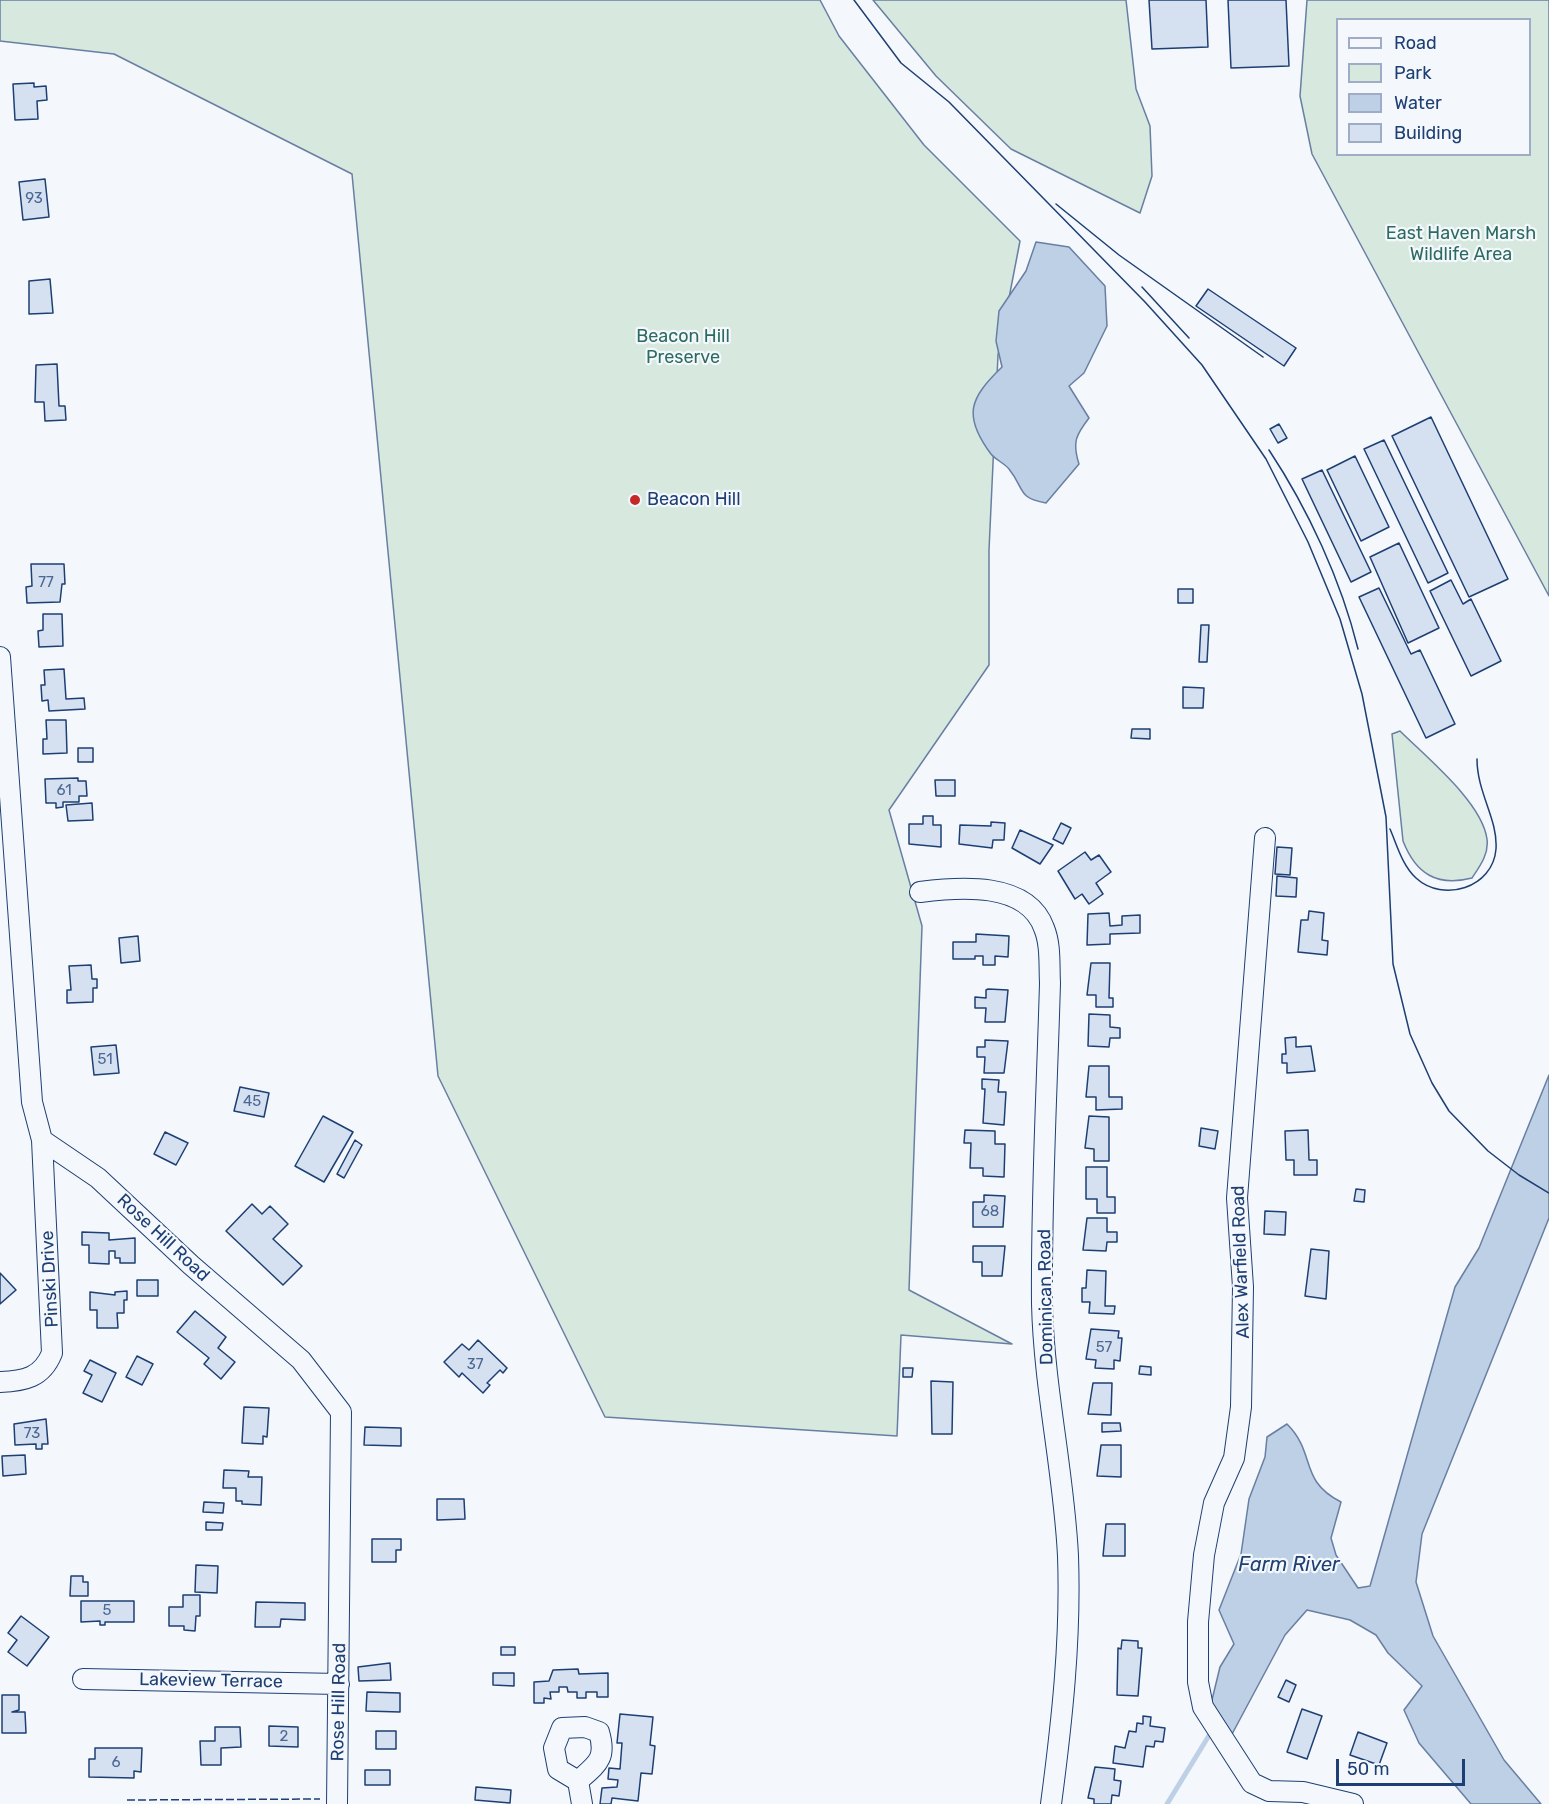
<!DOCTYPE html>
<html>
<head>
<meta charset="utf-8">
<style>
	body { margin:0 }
	#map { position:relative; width:1549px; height:1804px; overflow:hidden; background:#f4f7fb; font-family:Rubik,sans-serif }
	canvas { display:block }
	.legend { position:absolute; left:1336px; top:18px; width:195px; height:138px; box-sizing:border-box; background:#f4f7fb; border:2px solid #9eadc5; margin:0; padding:8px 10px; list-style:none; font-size:18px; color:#1d3f73 }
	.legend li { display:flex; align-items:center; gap:12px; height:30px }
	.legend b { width:30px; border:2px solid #9eadc5 }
	.scale { position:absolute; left:1336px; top:1759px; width:129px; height:27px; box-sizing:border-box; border:3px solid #1d3f73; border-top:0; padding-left:8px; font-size:18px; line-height:21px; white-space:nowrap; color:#1d3f73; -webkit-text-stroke:4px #f4f7fb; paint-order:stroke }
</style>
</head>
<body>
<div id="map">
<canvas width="1549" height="1804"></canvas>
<ul class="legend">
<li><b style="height:8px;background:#f4f7fb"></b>Road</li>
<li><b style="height:16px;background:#d7e8df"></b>Park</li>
<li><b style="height:16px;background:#bed0e5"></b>Water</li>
<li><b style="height:16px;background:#d5e0f0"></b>Building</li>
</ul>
<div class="scale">50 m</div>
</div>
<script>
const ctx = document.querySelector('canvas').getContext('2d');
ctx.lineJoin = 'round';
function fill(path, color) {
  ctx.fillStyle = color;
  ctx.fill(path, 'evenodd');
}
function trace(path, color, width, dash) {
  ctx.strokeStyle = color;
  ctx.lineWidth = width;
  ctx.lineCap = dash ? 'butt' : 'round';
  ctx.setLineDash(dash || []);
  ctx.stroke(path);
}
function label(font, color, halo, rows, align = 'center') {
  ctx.font = font + ' Rubik,sans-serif';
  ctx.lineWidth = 4.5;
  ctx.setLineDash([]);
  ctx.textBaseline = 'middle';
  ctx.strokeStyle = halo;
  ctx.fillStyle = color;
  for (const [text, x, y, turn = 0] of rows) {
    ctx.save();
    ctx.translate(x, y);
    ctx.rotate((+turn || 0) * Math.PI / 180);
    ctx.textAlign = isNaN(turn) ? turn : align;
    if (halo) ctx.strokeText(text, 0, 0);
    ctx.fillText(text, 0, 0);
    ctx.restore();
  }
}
const green = new Path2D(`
	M0 0H820L839 36 924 145 1020 241 998 355 989 550V665L889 810 922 926 909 1290 1012 1344 901 1335 897 1436 605 1417 438 1076 352 174 114 54 0 41Z
	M873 0H1126L1136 89 1150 126 1152 176 1140 213 1011 149 936 76Z
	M1307 0H1549V596L1312 154 1300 96ZM1338 20H1530V154H1338Z
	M1400 731C1426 757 1482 802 1487 839 1489 854 1480 866 1472 878 1437 887 1416 874 1403 841L1392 734Z`);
const water = new Path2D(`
	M1036 242 1069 247 1105 286 1107 326 1084 373 1069 386 1089 418C1076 435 1072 442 1079 464L1046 503C1017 498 1025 489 1009 469 1004 463 996 460 991 454 962 415 970 398 1002 367L996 341 999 311 1026 271Z
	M1549 1075V1218L1422 1534 1416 1582 1433 1636 1504 1760 1541 1804H1471L1419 1743 1404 1710 1422 1686 1388 1653 1376 1635 1350 1620 1307 1610 1285 1635 1231 1736 1210 1708 1220 1667 1234 1644 1219 1610 1241 1554 1249 1499 1265 1457 1267 1437 1287 1424C1317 1454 1298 1480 1341 1502L1331 1538 1336 1555 1358 1588 1370 1586 1455 1287 1479 1248Z`);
const stream = new Path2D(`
	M1167 1804 1213 1729`);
const building = new Path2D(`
	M1149 0H1206L1208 47 1152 49Z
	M1228 0H1286L1289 66 1231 68Z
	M34 83V87L46 86 47 100 37 101 38 119 15 120 13 84Z
	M45 179 49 217 23 220 19 182Z
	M50 279 53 313 29 314V281Z
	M1208 289 1296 348 1284 366 1196 306Z
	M57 364 59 406H65L66 420 45 421 44 402H35L36 365Z
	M1431 417 1508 579 1469 597 1392 436Z
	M1279 424 1287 438 1278 443 1270 429Z
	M1384 440 1448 573 1428 583 1364 449Z
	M1355 456 1389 527 1361 541 1327 470Z
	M1322 470 1371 572 1351 582 1302 479Z
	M1399 543 1439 628 1408 643 1370 557Z
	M31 564H64L65 584H62L60 602 27 603 26 587 32 586Z
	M1451 580 1463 604 1471 599 1501 661 1471 676 1430 591Z
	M1379 588 1411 654 1420 650 1455 724 1426 738 1359 597Z
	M1178 589H1193V603H1178Z
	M43 614H62L63 646 39 647 38 631 43 630Z
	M1201 625H1209L1207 662H1199Z
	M64 669 66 699 84 698 85 709 49 711 48 700 42 701 41 685H45L44 670Z
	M1183 687 1204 688 1203 708H1183Z
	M46 720H66L67 753 43 754V739H47Z
	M1132 729H1150V739L1131 738Z
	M78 748H93V762H78Z
	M78 778V781H86L87 796H79V802H63V807L56 808V803H46L45 779Z
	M935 780H955V796H936Z
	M92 803 93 820 68 821 66 805Z
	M923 816H933V825H941V847L909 844V824H923Z
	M991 822 1005 823 1004 840H993L992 848 959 844 960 825 991 826Z
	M1061 823 1071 828 1063 844 1053 839Z
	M1020 830 1053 845 1040 864 1012 848Z
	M1277 847 1292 848 1290 875 1275 874Z
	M1085 852 1091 860 1099 855 1111 872 1096 883 1103 894 1089 904 1082 894 1075 899 1058 871Z
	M1277 876 1297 878 1296 897 1276 896Z
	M1309 911 1324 913 1322 940 1328 941 1327 955 1298 952 1301 920H1308Z
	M1109 913 1110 926 1122 925V916L1140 915V933L1110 934V944L1087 945 1088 914Z
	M976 934 1009 936 1008 957 995 956V965H983V956H975V959H953V942H976Z
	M138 936 140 961 121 963 119 938Z
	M1091 963H1110L1109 998H1113V1007H1096V995H1087Z
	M91 965 92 979H97V988H93V1002L67 1003V990H71L69 966Z
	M988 989 1008 990 1005 1022H985L986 1008H975V997L986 998V990Z
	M1089 1014 1110 1015V1027L1120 1028V1038H1110L1109 1047 1088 1046Z
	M1296 1037V1047L1311 1046 1315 1071 1287 1073V1063H1282V1054H1286L1285 1038Z
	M985 1040 1008 1041 1004 1073H984L985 1057H977V1047H985Z
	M116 1045 119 1073 94 1075 91 1047Z
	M1089 1066H1109V1097H1122V1109L1096 1110V1097H1086Z
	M982 1079 999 1080 998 1092H1006L1004 1125 983 1123 985 1089H982Z
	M240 1087 269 1093 264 1117 234 1111Z
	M323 1116 353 1132 324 1182 295 1166Z
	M1089 1116 1109 1117V1161H1094V1149L1085 1148Z
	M1201 1128 1218 1131 1215 1149 1199 1146Z
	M965 1130 995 1131V1144H1005L1004 1177 983 1176V1168H970L971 1143H964Z
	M1308 1130 1309 1160H1317V1175H1294V1160H1286L1285 1131Z
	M165 1132 188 1143 176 1165 154 1154Z
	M355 1140 362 1145 344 1178 337 1174Z
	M1086 1167H1107V1197H1115V1213H1097V1199H1086Z
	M1356 1189 1365 1190 1364 1202 1354 1201Z
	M984 1195 1005 1196 1003 1227H973V1202H984Z
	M252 1204 262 1214 270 1206 288 1224 273 1239 302 1266 283 1285 226 1231Z
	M1265 1211 1286 1212 1285 1235 1264 1234Z
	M1087 1218H1107V1232H1117V1242H1107L1106 1251 1083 1250Z
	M82 1232 109 1233V1240L135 1238V1263H120V1258H115V1251H109V1264L89 1263V1245H82Z
	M973 1246H1005L1002 1276H982V1262H973Z
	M1311 1249 1329 1251 1326 1299 1305 1296Z
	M1087 1270 1106 1271 1105 1306H1115L1114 1314 1089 1313 1090 1302H1082V1288H1086Z
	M0 1273 16 1290 0 1304Z
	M137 1280H158V1296H137Z
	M127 1291V1300H124V1313H117L118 1328H97V1310H90V1292L115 1295V1292Z
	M195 1311 226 1337 218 1348 235 1362 221 1379 204 1364 209 1358 177 1332Z
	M1091 1329 1119 1331 1118 1338H1122L1120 1361 1114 1360V1369L1095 1368 1096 1360 1086 1359Z
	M478 1340 507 1368 503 1373 500 1370 487 1383 490 1385 483 1393 462 1373 459 1377 444 1362 462 1344 469 1350Z
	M137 1356 153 1364 142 1385 126 1377Z
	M90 1360 116 1373 102 1402 83 1393 92 1375 84 1371Z
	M1140 1366 1151 1367V1375L1139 1374Z
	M903 1368H913L912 1377H903Z
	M931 1381 953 1382 952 1434H932Z
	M1093 1383H1112L1111 1415 1088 1414Z
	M244 1407 269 1408 267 1437 263 1436V1444L242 1443Z
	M46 1419 48 1444H42V1449H36V1444L15 1445 14 1424Z
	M1102 1423H1120L1121 1431 1102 1432Z
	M365 1427 401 1428V1446L364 1445Z
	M1101 1445H1121V1477L1097 1476Z
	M25 1455 26 1474 3 1476 2 1456Z
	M224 1470 249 1471 248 1477H262L261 1505 242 1504V1501H236V1488H223Z
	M437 1499H464L465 1519 437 1520Z
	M204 1502 224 1503 223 1513 203 1512Z
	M206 1522 223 1523 222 1530H206Z
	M1106 1524H1125V1556H1103Z
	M372 1539H401V1550H396V1562H372Z
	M196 1565 218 1566 217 1593 195 1592Z
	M71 1576H83V1582H88V1596H70Z
	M183 1595H200V1616H196L195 1631 184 1630V1626H169V1607H183Z
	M81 1601H134V1622H105V1625H100V1621L81 1622Z
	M256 1602 305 1603V1620L281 1619 280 1627H255Z
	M21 1616 49 1637 27 1666 8 1652 17 1640 8 1633Z
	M1122 1640 1138 1641V1648H1142L1138 1696 1117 1695 1118 1648 1121 1649Z
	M501 1647H515V1655H501Z
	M390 1663 391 1680 359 1681 358 1667Z
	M578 1669 579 1674 608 1673V1697H597V1692H586V1698H577V1692H568L567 1687H559V1692H550L551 1699 544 1698V1703H534V1682L549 1681 553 1670Z
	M493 1673H514V1686L493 1685Z
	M1286 1680 1296 1685 1289 1702 1278 1697Z
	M367 1692 400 1693V1712L366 1711Z
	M2 1695H19V1710L12 1712H25L26 1733H2Z
	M1302 1709 1322 1716 1307 1759 1287 1752Z
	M620 1714 653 1717 650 1745 655 1746 652 1774 641 1773 638 1801 612 1798 611 1804H600L602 1788 617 1787 618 1780 608 1779 609 1768 620 1769 622 1743H617Z
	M1143 1716 1151 1717 1150 1726 1165 1728 1163 1742 1155 1741 1154 1747 1146 1746 1143 1767 1113 1763 1115 1746 1125 1748 1129 1731 1136 1732 1137 1723 1143 1724Z
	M269 1726 298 1727V1747L269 1746Z
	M215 1727H240L241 1747 221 1748V1765H201L200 1741H215Z
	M376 1731H396V1749H376Z
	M1358 1732 1387 1743 1379 1765 1350 1755Z
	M95 1748H142L141 1772 134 1771V1778L89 1777V1759H95Z
	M1095 1767 1115 1769 1114 1780 1121 1781 1119 1796 1112 1795 1111 1804H1094V1799L1088 1798Z
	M365 1770H390V1785H365Z
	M476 1787 511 1790 510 1803 475 1800Z`);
const minor = new Path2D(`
	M0 657 32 1102 42 1140 98 1178 191 1265 301 1360 341 1412 337 1804
	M1265 838 1237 1198 1243 1287 1241 1407 1234 1458 1214 1503 1204 1555 1198 1622V1682L1203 1707 1252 1783 1269 1791 1303 1792 1353 1804
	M920 892C959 887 1027 881 1044 928 1051 945 1049 965 1050 983 1047 1090 1041 1197 1042 1304 1044 1389 1064 1472 1068 1556 1071 1639 1062 1721 1051 1804
	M0 1382C24 1381 42 1378 52 1353L42 1140
	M83 1679 339 1684
	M585 1727 599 1732C607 1759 597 1764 578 1781L558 1769 554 1748 562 1728Z
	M578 1781 582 1804`);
const tram = new Path2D(`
	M854 0 901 63 949 102 1145 302 1202 365 1266 459 1308 542 1340 619 1362 694 1386 817 1393 964 1410 1034 1432 1083 1449 1111 1488 1151 1519 1175 1549 1193
	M1056 204 1119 255 1263 357
	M1142 287 1189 338
	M1269 450C1308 509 1341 580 1358 649
	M1390 829C1397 845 1402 865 1416 878 1443 903 1493 888 1496 849 1498 819 1477 793 1477 759`);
const fence = new Path2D(`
	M127 1800 320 1799`);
const markers = [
	[635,500,6,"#c62828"]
];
const numberNames = [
	["93",34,199],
	["77",46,583],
	["61",64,791],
	["51",105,1060],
	["45",252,1102],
	["68",990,1212],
	["57",1104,1348],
	["37",475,1365],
	["73",32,1434],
	["5",107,1611],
	["2",284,1737],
	["6",116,1763]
];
const parkNames = [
	["East Haven Marsh",1461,234],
	["Wildlife Area",1461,255],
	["Beacon Hill",683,337],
	["Preserve",683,358]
];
const poiNames = [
	["Beacon Hill",647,500]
];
const streetNames = [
	["Rose Hill Road",163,1238,43],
	["Alex Warfield Road",1241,1262,-92],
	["Pinski Drive",50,1279,-93],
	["Dominican Road",1046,1297,-91],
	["Lakeview Terrace",211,1681,1],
	["Rose Hill Road",339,1702,-89]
];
const waterNames = [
	["Farm River",1289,1565]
];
fill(green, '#d7e8df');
trace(green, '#687fa3', 1.5);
fill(water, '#bed0e5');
trace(water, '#687fa3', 1.5);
trace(stream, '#bed0e5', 5);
fill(building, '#d5e0f0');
trace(building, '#1d3f73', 1.5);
trace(minor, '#1d3f73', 22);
trace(minor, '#f4f7fb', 20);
trace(tram, '#1d3f73', 1.5);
trace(fence, '#1d3f73', 1.5, [8, 3]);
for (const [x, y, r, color] of markers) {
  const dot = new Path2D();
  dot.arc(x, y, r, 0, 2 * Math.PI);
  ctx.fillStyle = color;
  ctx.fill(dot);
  trace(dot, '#f4f7fb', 2);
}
label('15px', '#4b6792', null, numberNames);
label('18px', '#2c6c60', '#f4f7fb', parkNames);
label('18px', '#1d3f73', '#f4f7fb', poiNames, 'left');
label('18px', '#1d3f73', '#f4f7fb', streetNames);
label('italic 20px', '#1d3f73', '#f4f7fb', waterNames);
</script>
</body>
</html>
